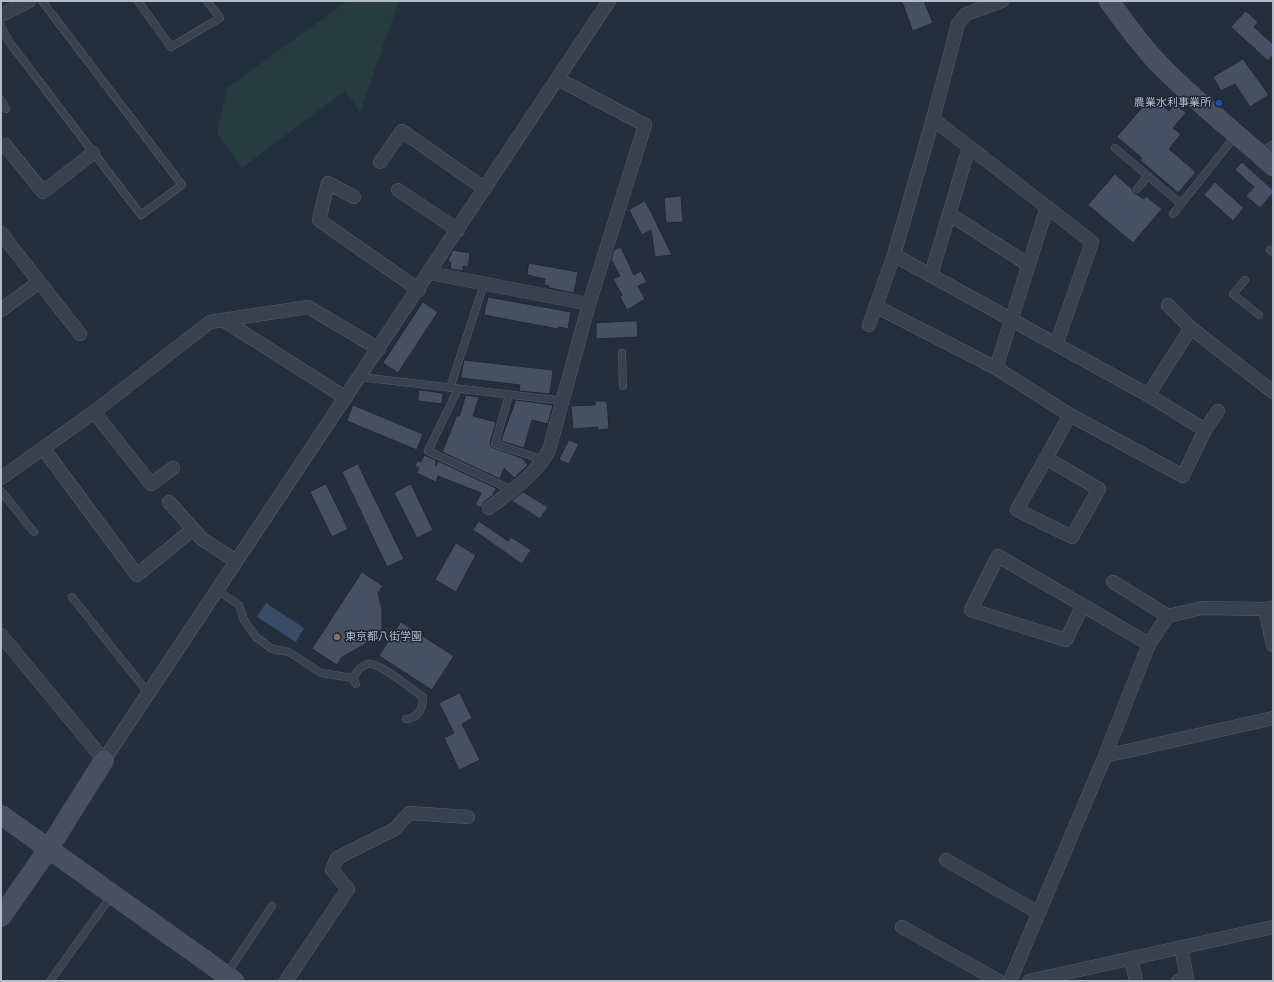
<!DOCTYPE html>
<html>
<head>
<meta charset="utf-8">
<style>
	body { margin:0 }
	#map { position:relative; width:1274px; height:982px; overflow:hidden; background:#242f3e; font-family:"Sofia Sans Condensed",sans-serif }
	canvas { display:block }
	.frame { position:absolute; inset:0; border:2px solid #b4bcc9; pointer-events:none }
</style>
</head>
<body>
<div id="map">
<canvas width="1274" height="982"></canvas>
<div class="frame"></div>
</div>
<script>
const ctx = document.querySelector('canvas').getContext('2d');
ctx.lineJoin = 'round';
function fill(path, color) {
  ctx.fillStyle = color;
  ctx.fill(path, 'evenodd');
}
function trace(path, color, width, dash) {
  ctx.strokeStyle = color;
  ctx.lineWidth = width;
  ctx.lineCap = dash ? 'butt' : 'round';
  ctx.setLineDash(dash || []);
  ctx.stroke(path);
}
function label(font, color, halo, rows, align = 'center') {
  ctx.font = font + ' "Sofia Sans Condensed","Noto Sans JP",sans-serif';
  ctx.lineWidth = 3;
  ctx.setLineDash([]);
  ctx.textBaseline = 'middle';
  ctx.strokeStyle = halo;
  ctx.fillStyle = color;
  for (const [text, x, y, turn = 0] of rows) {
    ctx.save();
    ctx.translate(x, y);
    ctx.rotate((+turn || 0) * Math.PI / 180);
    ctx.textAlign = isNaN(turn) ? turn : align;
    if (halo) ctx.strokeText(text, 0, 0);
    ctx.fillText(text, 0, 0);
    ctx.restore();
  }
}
const green = new Path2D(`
	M347 1H399L360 112 345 91 242 168 217 134 227 88Z`);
const water = new Path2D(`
	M266 603 304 628 296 642 257 617Z`);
const building = new Path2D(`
	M902 1H924L933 23 913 31Z
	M1246 11 1258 22 1254 27 1273 44V55L1268 61 1231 27Z
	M1243 59 1269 95 1250 107 1235 84 1221 91 1213 77Z
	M1152 96 1169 111 1175 103 1186 113 1173 128 1181 134 1169 149 1196 172 1178 193 1140 160 1142 158 1117 137Z
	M1242 162 1273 190V193L1260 208 1246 196 1254 187 1235 170Z
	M1115 174 1132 189 1134 193 1144 199 1146 196 1162 209 1133 243 1088 205Z
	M1215 182 1244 208 1233 221 1204 195Z
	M681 196 683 222 666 223 664 198Z
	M645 201 651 212 672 255 655 257 651 230 642 235 629 210Z
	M621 247 634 275 641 271 647 282 638 286 645 299 627 310 620 297 622 295 613 279 620 276 611 259 614 250Z
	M453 250 470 253 468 267 463 266V271L450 269 451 262H448Z
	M529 263 578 272 574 293 549 288V286L544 285 545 279 527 275Z
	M488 297 571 312 568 329 559 327 558 329 484 315Z
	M423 302 438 312 398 373 383 363Z
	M637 321 638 337 596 339V323Z
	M464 360 553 370 550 394 519 391 520 385 461 378Z
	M419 390 443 393 442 404 418 401Z
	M466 395 479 397 473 416 496 422 490 443 491 447 522 458 528 465 514 478 504 468 500 479 442 452 457 415 459 416Z
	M516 400 553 405 548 424 532 420 524 448 501 441Z
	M595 401H607L609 429 598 430V427L573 429 571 406 595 405Z
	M353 405 423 434 417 450 347 421Z
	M569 440 579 444 569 464 559 460Z
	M424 455 436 460V466L438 461 496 488 493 495 484 502 481 508 475 505 481 493 438 476 436 482 416 473 419 468 415 466 417 461 421 462Z
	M358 464 404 559 387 567 342 472Z
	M326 484 348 529 332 537 310 492Z
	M411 484 433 530 417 538 394 493Z
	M523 492 548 507 540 519 512 501Z
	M479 521 508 541 511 537 531 550 522 564 473 530Z
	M456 543 476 555 456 592 435 580Z
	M362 572 383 586 378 593 382 609V629L364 645 342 657 337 665 312 649Z
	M401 622 454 656 432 690 379 656Z
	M460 693 472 718 462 724 480 760 459 770 444 738 454 733 439 703Z`);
const lane = new Path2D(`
	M138 1 171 47 220 18 207 1
	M1 26 10 43 141 215 182 185 42 1
	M1 100 6 109
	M1115 148 1181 204
	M1137 189 1148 176
	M1173 214 1236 135
	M1270 250 1273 252
	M1245 280 1233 294 1259 315
	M622 353 623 386
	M360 377 564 401
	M450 388 484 284
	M458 389 428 451 512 490
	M509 395 495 444 544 460
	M1 491 34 532
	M217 590 239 605 244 620 256 637 272 649 289 652 321 673 353 678
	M72 597 149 694
	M356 684 353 678C357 672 360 665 369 664 381 663 412 690 423 697 423 709 418 718 406 719
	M226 975 272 906
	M50 981 112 895`);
const street = new Path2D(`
	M1 15 29 1
	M933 119 1092 242 1056 345
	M5 145 43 192 93 153
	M1262 156 1273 148
	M380 162 402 131 485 189
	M398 190 458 230
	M354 197 328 183 319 220 419 290
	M949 214 1029 265
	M1 233 80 334
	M894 255 1148 395 1205 430
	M430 273 589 304
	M931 275 969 147
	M1168 305 1191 328 1273 392
	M877 307 996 368 1070 415 1183 476 1205 430 1218 411
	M1 310 39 282
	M223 320 308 307 379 349
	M869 325 894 255 933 119 958 24 966 14 1002 1
	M996 368 1047 207
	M1148 395 1191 328
	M94 412 151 484 173 468
	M43 448 137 575 192 530
	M1046 458 1099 489 1072 537 1017 510 1070 415
	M1 478 94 412 210 322 223 320 346 398
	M169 502 202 539 236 561
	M489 508C510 492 537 474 549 450L589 304 645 125 558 79
	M1113 582 1168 616
	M1083 605 1066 640 971 610 998 556 1149 644
	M1265 609 1273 645
	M1 635 104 760 609 1
	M1105 756 1273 718
	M946 860 1039 913
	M902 927 999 981
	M1131 958 1136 981
	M286 981 348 889 332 870 337 858 395 829 409 813 468 817
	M1010 981 1105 756 1149 644 1168 616 1202 608 1265 609 1273 608
	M1029 981 1273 927
	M1178 981 1187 979 1181 947`);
const secondary = new Path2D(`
	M1109 1C1125 23 1141 46 1161 66 1196 102 1236 133 1273 166
	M1 815 234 981
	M1 917 49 848 104 760`);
const markers = [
	[1219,103,4,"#1a4fb4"],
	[337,637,4,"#8d6e63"]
];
const poiNames = [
	["農業水利事業所",1211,103],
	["東京都八街学園",345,637,"left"]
];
fill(green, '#263c3f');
fill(water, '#394c67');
fill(building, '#455162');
trace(building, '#1f2835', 1);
trace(lane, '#565f6c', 8);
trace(street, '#565f6c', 14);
trace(secondary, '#565f6c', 20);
trace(lane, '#38414e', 7);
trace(street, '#38414e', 13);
trace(secondary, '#465061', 19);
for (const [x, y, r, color] of markers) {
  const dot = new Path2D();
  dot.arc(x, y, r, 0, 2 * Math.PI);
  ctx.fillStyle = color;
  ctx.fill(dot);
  trace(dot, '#1d2633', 1.5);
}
label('11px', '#b4bcc9', '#1d2633', poiNames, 'right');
</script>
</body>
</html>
